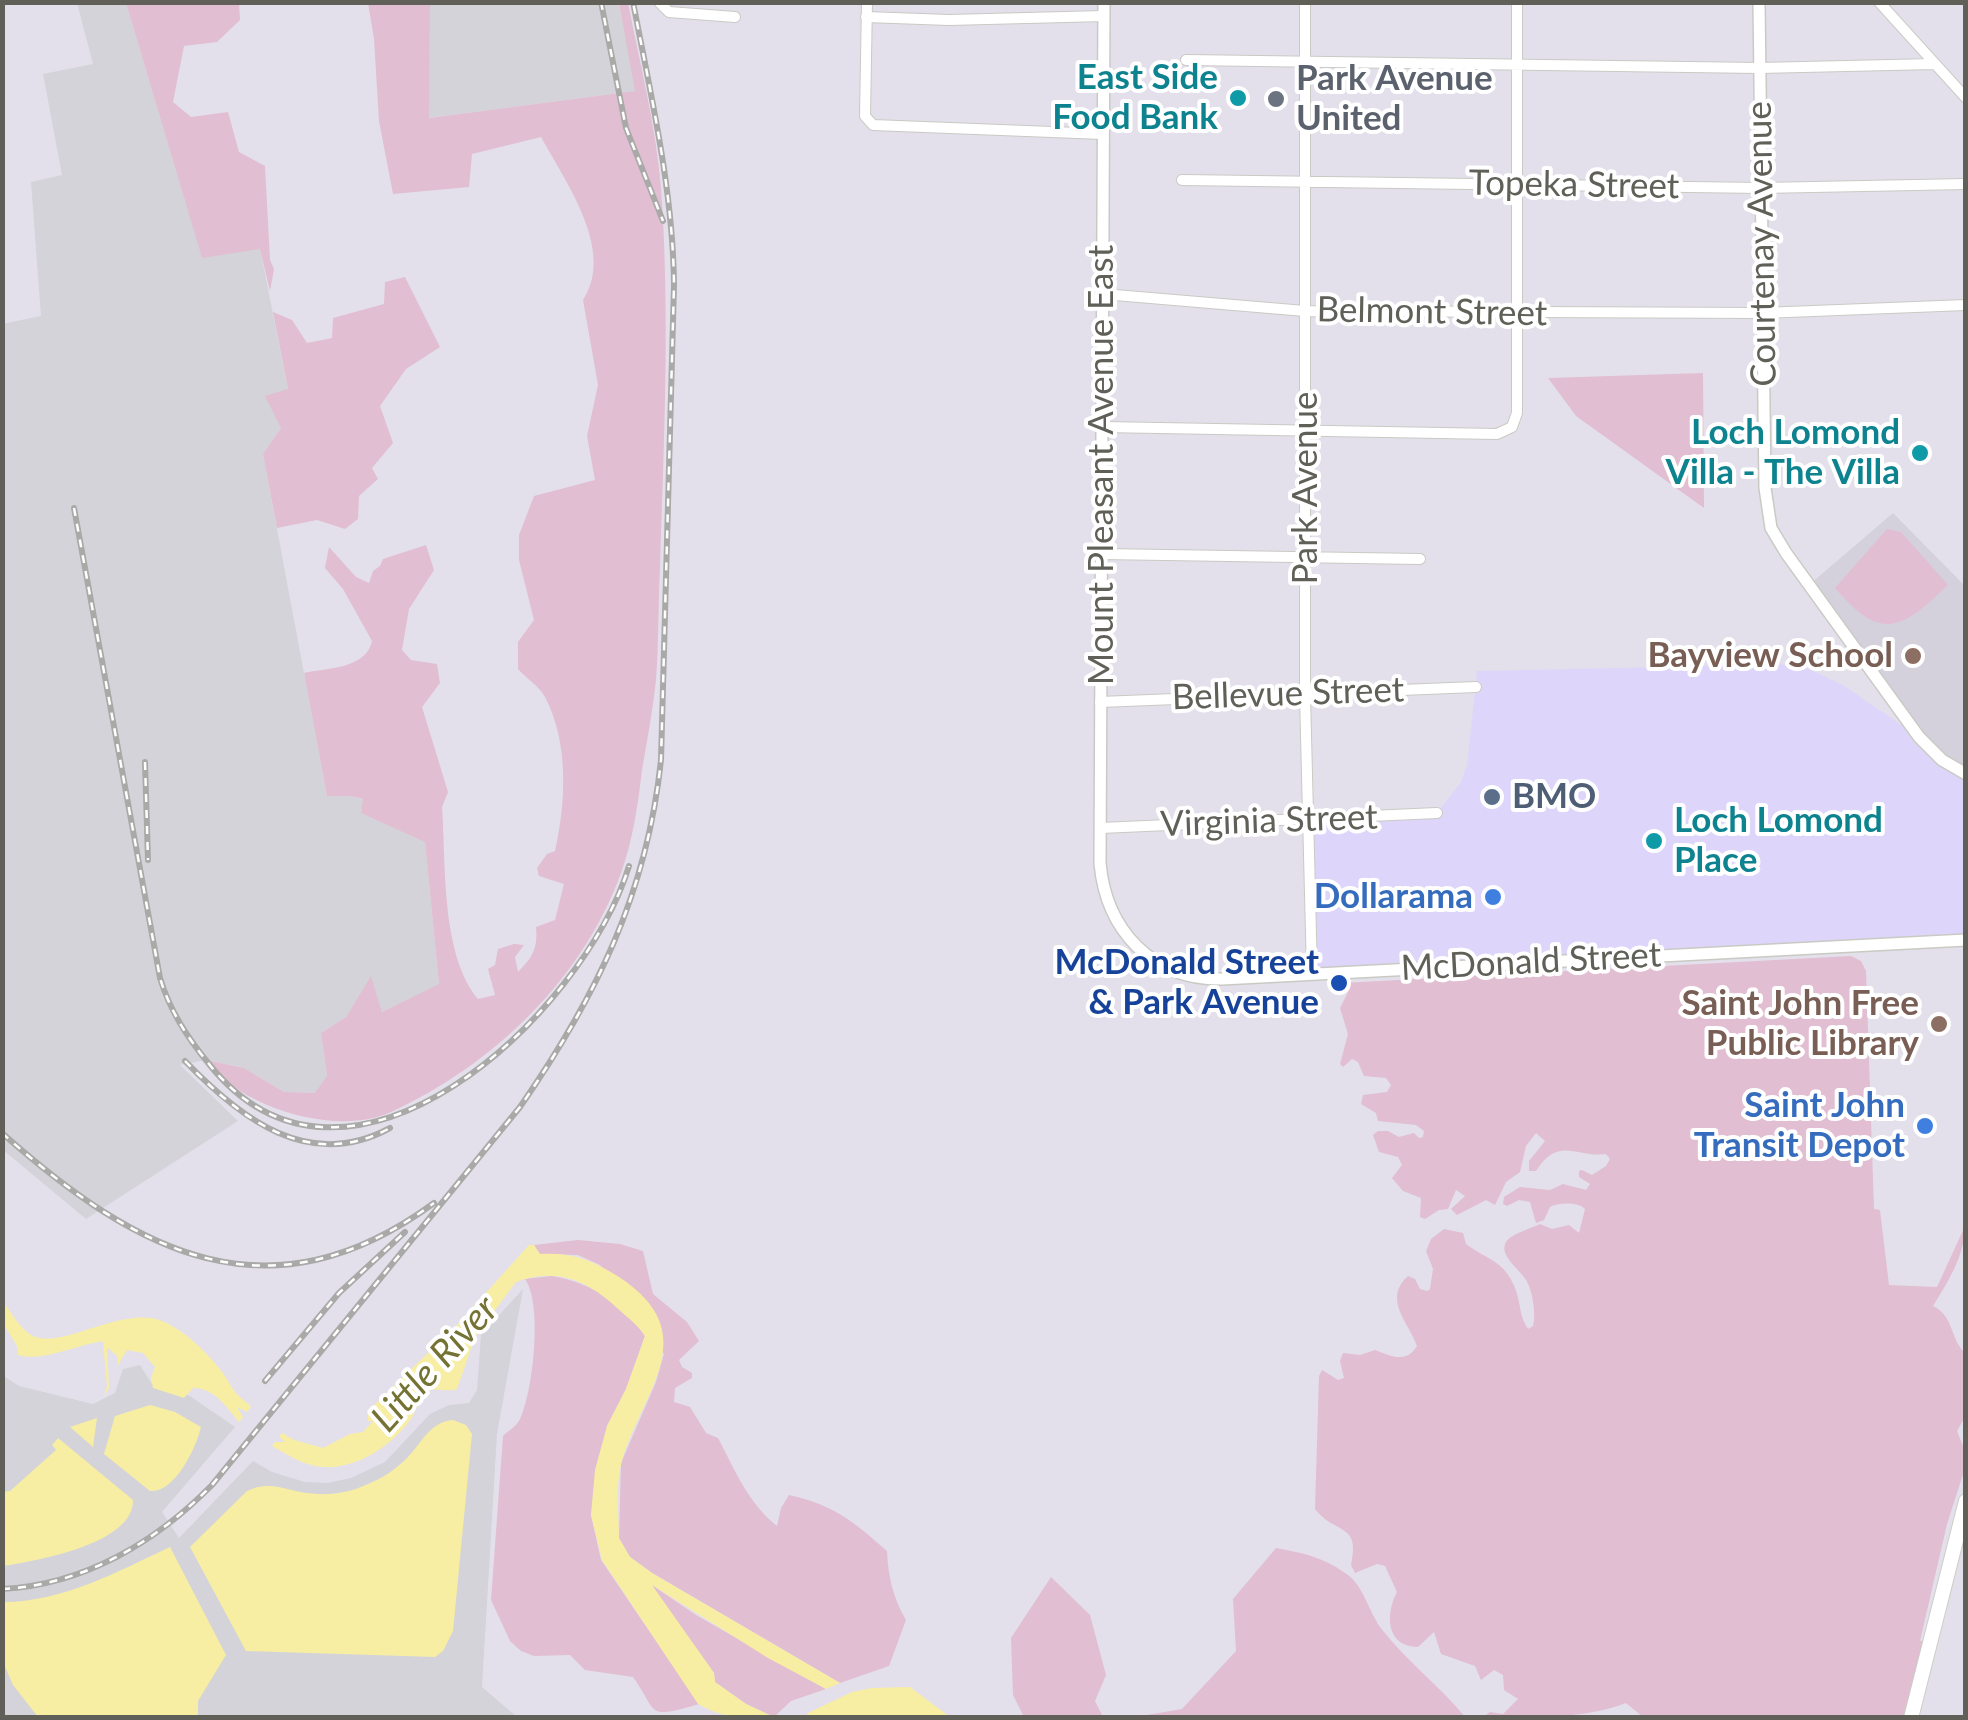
<!DOCTYPE html>
<html>
<head>
<meta charset="utf-8">
<style>
	body { margin:0 }
	#map { position:relative; width:1968px; height:1720px; overflow:hidden; background:#e3e0eb; font-family:Lato,sans-serif }
	canvas { display:block }
	.frame { position:absolute; inset:0; border:5px solid #606059; pointer-events:none }
</style>
</head>
<body>
<div id="map">
<canvas width="1968" height="1720"></canvas>
<div class="frame"></div>
</div>
<script>
const ctx = document.querySelector('canvas').getContext('2d');
ctx.lineJoin = 'round';
function fill(path, color) {
  ctx.fillStyle = color;
  ctx.fill(path, 'evenodd');
}
function trace(path, color, width, dash) {
  ctx.strokeStyle = color;
  ctx.lineWidth = width;
  ctx.lineCap = dash ? 'butt' : 'round';
  ctx.setLineDash(dash || []);
  ctx.stroke(path);
}
function label(font, color, halo, rows, align = 'center') {
  ctx.font = font + ' Lato,sans-serif';
  ctx.lineWidth = 8;
  ctx.setLineDash([]);
  ctx.textBaseline = 'middle';
  ctx.strokeStyle = halo;
  ctx.fillStyle = color;
  for (const [text, x, y, turn = 0] of rows) {
    ctx.save();
    ctx.translate(x, y);
    ctx.rotate((+turn || 0) * Math.PI / 180);
    ctx.textAlign = isNaN(turn) ? turn : align;
    if (halo) ctx.strokeText(text, 0, 0);
    ctx.fillText(text, 0, 0);
    ctx.restore();
  }
}
const commercial = new Path2D(`
	M1798 664 1843 685 1919 737 1965 774V940L1312 974 1307 819 1437 813 1461 782 1467 765 1477 671Z`);
const industrial = new Path2D(`
	M77 3H126L202 257 260 248 288 390 281 428 263 454 327 796H352L364 800 361 813 425 841 439 985 382 1012 371 977 346 1017 321 1033 327 1076 316 1093 284 1092 244 1068 206 1060 180 1065 238 1121 86 1219 3 1150 2 324 41 316 31 182 62 175 43 74 93 64Z
	M430 3H619L636 91 428 118Z
	M523 1289 497 1434 482 1687 517 1717H3L2 1375 19 1386 93 1404 115 1393 123 1369 140 1365 152 1384 190 1396 235 1427 162 1512 179 1538 253 1461 272 1472 305 1482 327 1483 351 1478 385 1462 430 1414 449 1405 469 1403 477 1390 481 1335Z`);
const education = new Path2D(`
	M1893 513 1965 586V774L1942 760 1809 585Z`);
const green = new Path2D(`
	M126 3H239L240 20 217 42 184 46 173 102 191 117 228 112 239 152 265 166 270 260 274 269 270 291 260 249 202 258Z
	M368 3H430L429 118 635 91 619 3H628C640 64 656 126 661 188 670 313 664 441 660 567 658 604 659 642 656 680 653 710 647 740 642 770 638 804 633 840 621 873 582 980 493 1065 391 1112 337 1137 240 1108 206 1060L244 1068 284 1092 315 1093 327 1076 321 1033 346 1017 371 976 382 1012 439 984 425 842 361 813 363 799 351 796H327L304 673C327 668 366 669 372 641L343 589 325 568 329 547 356 577 369 583 373 571 380 566 383 559 426 545 434 570 409 609 402 650 411 660 437 664 440 683 422 707 448 792 442 807C446 865 441 954 478 999L495 995 488 969 495 965 498 949 514 944 524 945 515 957 518 972C533 957 538 948 536 927L555 920 564 884 539 876 537 868 547 854 555 851C566 802 569 743 545 697 540 687 526 678 518 669V642L534 620 519 560V535L534 496 595 480 587 436 598 385 583 300C616 251 565 181 541 137L472 154 469 187 393 194 379 121 374 39Z
	M405 277 440 347 406 369 380 406 393 443 372 468 378 479 359 496 358 519 345 529 317 520 277 528 263 454 281 428 265 396 288 389 273 312 292 320 307 343 332 338 333 318 384 304 385 282Z
	M1703 373 1704 508 1576 416 1548 378Z
	M1887 529 1901 532 1948 585C1902 629 1882 643 1835 588Z
	M1851 956 1861 961 1866 971 1874 1209 1880 1210 1889 1285 1937 1287 1965 1226C1965 1255 1948 1282 1933 1306 1954 1316 1950 1339 1965 1353V1417L1957 1431 1965 1451V1468L1947 1524 1920 1641 1929 1640 1911 1717H1643L1626 1703C1582 1720 1530 1717 1483 1717L1490 1712 1503 1714 1518 1699 1504 1690 1503 1675 1494 1670 1481 1680 1475 1666 1441 1654 1434 1632 1418 1647C1386 1647 1385 1614 1397 1592L1385 1566 1377 1564 1355 1573 1351 1565C1361 1522 1335 1535 1315 1509L1319 1376 1322 1370 1338 1380 1344 1378 1340 1361 1343 1353 1360 1355 1375 1350C1391 1356 1406 1364 1417 1346 1409 1323 1382 1299 1408 1276L1415 1279 1420 1289 1427 1291 1430 1289 1433 1269 1426 1251 1431 1239 1444 1229 1463 1233 1466 1244C1487 1260 1504 1260 1515 1288 1521 1303 1519 1316 1528 1329L1533 1326C1536 1315 1533 1297 1529 1286 1525 1272 1500 1259 1505 1244 1509 1234 1530 1229 1540 1224L1552 1229 1569 1225 1579 1233 1585 1209C1579 1202 1558 1202 1550 1207L1544 1220 1536 1223 1530 1202 1519 1200 1507 1206 1503 1204 1504 1197 1520 1187 1550 1190 1563 1184 1586 1190 1590 1184 1579 1177V1171L1582 1170 1592 1175 1606 1166 1610 1159 1606 1154C1576 1158 1559 1135 1536 1171H1529V1161L1545 1141 1536 1133 1526 1146 1520 1172 1506 1182 1495 1205 1486 1200 1457 1215 1451 1209 1465 1196 1456 1190 1448 1209 1439 1210 1425 1219 1420 1217 1421 1198 1403 1191 1392 1178 1402 1165 1398 1157 1379 1152 1373 1135 1378 1131H1388L1399 1137 1414 1133 1419 1138 1423 1137 1424 1131 1416 1125 1378 1121 1376 1113 1361 1104 1363 1095 1387 1092 1391 1085 1386 1078 1364 1076 1358 1062 1352 1059 1343 1067 1340 1064 1348 1034 1340 1008 1350 988 1342 983Z
	M578 1240 620 1244 643 1251 653 1294 687 1322 699 1341 679 1360 682 1367 692 1373V1378L675 1388 674 1402 690 1407 706 1433 718 1438C735 1470 748 1503 777 1526L781 1508 789 1495C834 1505 853 1521 887 1551 888 1576 893 1598 906 1620L889 1666 840 1683 652 1573 630 1557 619 1539 621 1463 656 1382 664 1354 600 1265 578 1255 539 1254 534 1245Z
	M552 1276C589 1282 625 1303 645 1336L626 1389 607 1426 591 1515 601 1560 699 1704C644 1720 659 1713 633 1677L585 1670 570 1655 534 1656 521 1651 510 1641 491 1600 503 1436C508 1431 517 1426 520 1419 533 1393 543 1304 525 1279Z
	M1276 1548C1304 1553 1325 1558 1348 1575 1363 1586 1369 1611 1380 1627 1405 1660 1439 1685 1465 1717H1135L1182 1709 1236 1651 1233 1599Z
	M1051 1577 1090 1615 1106 1675 1095 1701 1103 1717H1024L1013 1695 1011 1638Z
	M649 1583 696 1615 826 1689 791 1701 774 1717 746 1704 715 1682 714 1673Z`);
const water = new Path2D(`
	M529 1245H534L540 1254C571 1252 593 1260 619 1277 706 1334 642 1391 622 1461 615 1484 619 1515 619 1538L630 1557 652 1573 840 1683 826 1689 768 1658 652 1585 714 1673 715 1682 746 1704 774 1717C746 1718 723 1719 698 1704L602 1560 591 1515 595 1470 607 1426 626 1389 645 1336C638 1325 627 1317 617 1308 588 1281 557 1267 516 1282L475 1337 457 1389C447 1393 435 1386 426 1392 419 1397 416 1411 411 1419 390 1447 353 1473 315 1466 300 1463 286 1454 272 1446L275 1442H285L279 1436 282 1433 294 1440 323 1448 350 1434 363 1432 373 1421H368V1411L457 1325Z
	M2 1300C11 1311 19 1329 33 1336 62 1350 122 1305 162 1321 184 1330 208 1353 222 1372 235 1390 230 1390 251 1406L247 1412 237 1407 243 1417 239 1422C227 1407 213 1387 193 1388L184 1398 153 1388 151 1378 155 1367 143 1353 127 1350 118 1365 117 1356 107 1347 109 1388 104 1397 107 1386 103 1341C76 1345 43 1362 18 1355L17 1346 3 1323Z
	M150 1405 175 1412 201 1427C196 1448 175 1493 150 1491L104 1454 115 1416Z
	M97 1418 93 1447 70 1427Z
	M453 1420 466 1425 472 1434 453 1631 443 1651 435 1657 246 1651 190 1547 247 1491C270 1480 284 1490 307 1493 328 1496 349 1493 368 1484 383 1478 396 1469 407 1458 422 1443 429 1422 453 1420Z
	M58 1438 133 1500C134 1544 36 1561 3 1566V1492L10 1491 56 1450 52 1445Z
	M170 1547 226 1655 198 1701V1717H38L13 1685 3 1662V1602C62 1602 117 1572 170 1547Z
	M910 1687 950 1717H805L808 1713 852 1692 872 1688Z`);
const minor = new Path2D(`
	M659 2 669 12 735 17
	M867 2 865 116 873 125 1103 134
	M1305 2V695L1312 974
	M1879 2 1966 98
	M866 17 949 20 1104 16
	M1186 60 1759 68 1934 64
	M1182 180 1762 188 1966 184
	M1103 294 1305 311 1762 313 1966 305
	M1103 427 1497 434 1512 427 1517 413V2
	M1102 554 1420 559
	M1100 702 1476 687
	M1101 828 1437 813`);
const tertiary = new Path2D(`
	M1104 2 1100 863C1106 930 1152 980 1222 979L1966 940
	M1759 2 1765 488 1771 528 1786 553 1919 737 1942 760 1966 774`);
const secondary = new Path2D(`
	M1911 1718 1966 1501`);
const rail = new Path2D(`
	M601 2 626 128 663 221
	M74 508 160 978C170 1011 187 1037 209 1064 347 1238 584 1014 629 866
	M145 762 148 860
	M185 1061C241 1119 309 1172 390 1128
	M2 1133C138 1254 270 1323 434 1203
	M265 1381 339 1293 405 1232
	M2 1589C84 1585 156 1542 212 1485L520 1107C596 997 647 894 661 760L674 285C673 189 651 96 633 2`);
const markers = [
	[1238,98,10,"#0f9aa8"],
	[1276,99,10,"#6b7280"],
	[1920,453,10,"#0f9aa8"],
	[1913,656,10,"#8d6e63"],
	[1492,797,10,"#5c6f8a"],
	[1654,841,10,"#0f9aa8"],
	[1493,897,10,"#3f7fe0"],
	[1339,983,10,"#1a4fb4"],
	[1939,1024,10,"#8d6e63"],
	[1925,1126,10,"#3f7fe0"]
];
const cultureNames = [
	["East Side",1218,78],
	["Food Bank",1218,118],
	["Loch Lomond",1900,433],
	["Villa - The Villa",1900,473],
	["Loch Lomond",1674,821,"left"],
	["Place",1674,861,"left"]
];
const worshipNames = [
	["Park Avenue",1296,79],
	["United",1296,119]
];
const streetNames = [
	["Topeka Street",1574,185,1],
	["Courtenay Avenue",1762,244,-91],
	["Belmont Street",1432,312,1],
	["Mount Pleasant Avenue East",1102,465,-90],
	["Park Avenue",1306,488,-90],
	["Bellevue Street",1288,694,-2],
	["Virginia Street",1269,821,-2],
	["McDonald Street",1531,962,-3]
];
const educationNames = [
	["Bayview School",1893,656],
	["Saint John Free",1919,1004],
	["Public Library",1919,1044]
];
const serviceNames = [
	["BMO",1512,797]
];
const shopNames = [
	["Dollarama",1473,897],
	["Saint John",1905,1106],
	["Transit Depot",1905,1146]
];
const transitNames = [
	["McDonald Street",1319,963],
	["& Park Avenue",1319,1003]
];
const waterNames = [
	["Little River",435,1364,-48]
];
fill(commercial, '#ded6fa');
fill(industrial, '#d4d3d9');
fill(education, '#d4d1dd');
fill(green, '#e1bed1');
fill(water, '#f7eea3');
trace(minor, '#cacac4', 12);
trace(tertiary, '#cacac4', 14);
trace(secondary, '#cdcec6', 16);
trace(minor, '#fff', 10);
trace(tertiary, '#fff', 11);
trace(secondary, '#fff', 14);
trace(rail, '#a9a9a7', 6);
trace(rail, '#fff', 2.5, [8]);
for (const [x, y, r, color] of markers) {
  const dot = new Path2D();
  dot.arc(x, y, r, 0, 2 * Math.PI);
  ctx.fillStyle = color;
  ctx.fill(dot);
  trace(dot, '#fff', 4);
}
label('bold 35px', '#0d838f', '#fff', cultureNames, 'right');
label('bold 35px', '#5b616d', '#fff', worshipNames, 'left');
label('35px', '#606059', '#fff', streetNames);
label('bold 35px', '#785e54', '#fff', educationNames, 'right');
label('bold 35px', '#4e5e75', '#fff', serviceNames, 'left');
label('bold 35px', '#366cbe', '#fff', shopNames, 'right');
label('bold 35px', '#164399', '#fff', transitNames, 'right');
label('italic 38px', '#757333', '#fff', waterNames);
</script>
</body>
</html>
